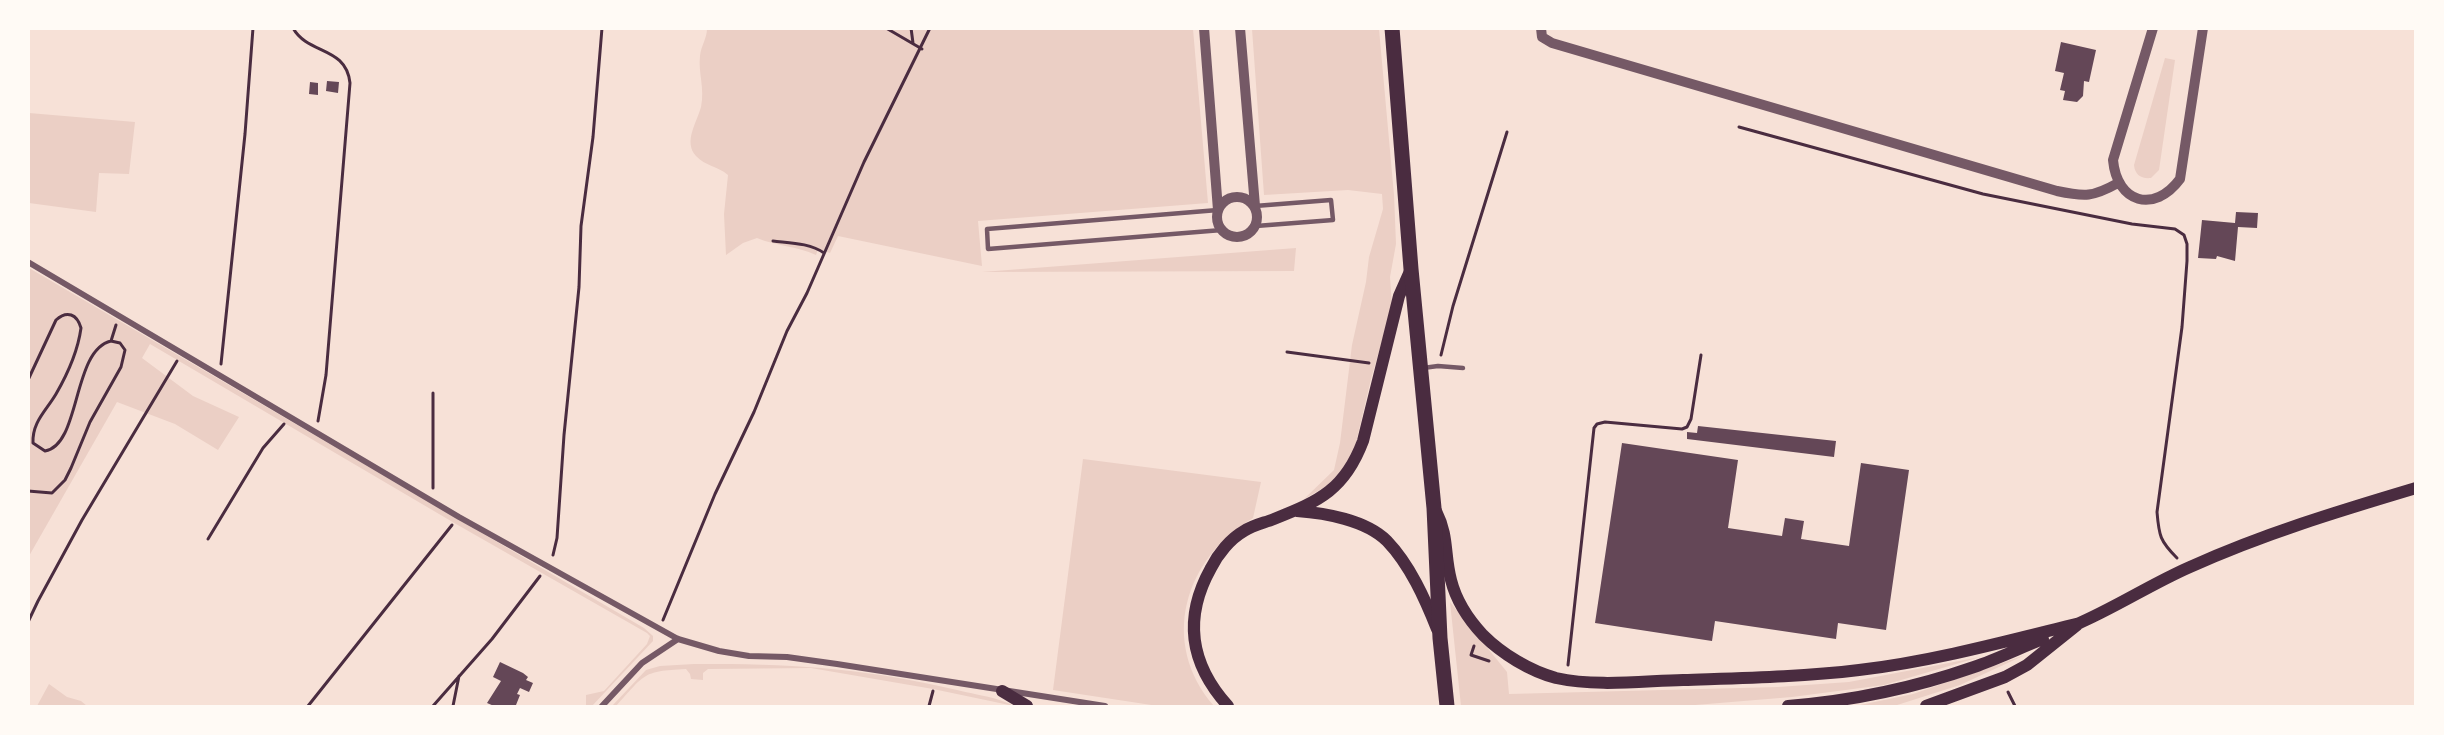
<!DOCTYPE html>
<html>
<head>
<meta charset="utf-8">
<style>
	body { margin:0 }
	#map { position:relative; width:2444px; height:735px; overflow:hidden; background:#f7e1d7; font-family:"Sofia Sans Condensed",sans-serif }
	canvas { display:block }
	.frame { position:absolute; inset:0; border:30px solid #fffaf5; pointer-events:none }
</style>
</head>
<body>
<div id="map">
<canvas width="2444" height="735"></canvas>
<div class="frame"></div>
</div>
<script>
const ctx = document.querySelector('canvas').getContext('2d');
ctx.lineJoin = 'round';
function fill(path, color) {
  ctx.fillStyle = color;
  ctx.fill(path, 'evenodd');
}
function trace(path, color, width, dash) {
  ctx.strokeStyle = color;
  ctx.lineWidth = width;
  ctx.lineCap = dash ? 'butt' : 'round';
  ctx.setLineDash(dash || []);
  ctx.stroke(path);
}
const green = new Path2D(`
	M707 29H1193L1208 203 978 221 982 266 838 236 830 253 818 249 816 255C797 246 776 246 757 238L743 243 726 255 724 214 728 175C718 166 705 166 696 156 683 142 697 122 701 107 705 88 698 73 700 56 701 46 707 38 707 29Z
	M1252 29H1379L1394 195 1396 244 1390 277 1392 306 1371 379 1354 451 1344 468 1330 484 1304 499 1334 470 1340 443 1352 345 1366 282 1369 257 1383 209 1382 194 1348 190 1264 195Z
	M2165 58 2175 60 2159 170 2151 178C2141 179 2135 175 2134 165Z
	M29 113 135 122 129 174 99 173 96 212 29 203Z
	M1296 248 1294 271 982 272Z
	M29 268 644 628 653 636V641L592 706H586V695L604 691 647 644 650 636 647 633 456 524 150 344 142 358 193 396 239 417 218 450 175 424 117 402 29 556Z
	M1083 459 1261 482 1253 518C1184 558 1159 643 1214 706H1158L1053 690Z
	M1450 602 1507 672 1509 694 1778 687 1849 682 1980 657 1884 685 1792 697 1683 706H1461Z
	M2025 655 1960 685 1894 706H1855L1913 694Z
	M694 664C787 663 866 668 957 690 976 695 998 697 1014 706L933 689 811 668 708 669 703 673V680L691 679 690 674 686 669C641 671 645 675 616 706H612L646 670 660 666Z
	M49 684 67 697 81 701 87 706H37Z`);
const building = new Path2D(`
	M2061 42 2096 50 2089 82 2084 81 2083 96 2077 102 2063 100 2065 91 2060 90 2064 73 2055 71Z
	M327 81 339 82 338 93 326 91Z
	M310 82 318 83V95L309 94Z
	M2236 212 2258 213 2257 228 2238 227 2235 261 2217 256 2216 259 2198 258 2202 220 2235 223Z
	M1698 426 1836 441 1834 457 1687 439V432L1697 433Z
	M1622 443 1738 460 1728 528 1782 536 1785 518 1804 521 1801 539 1849 546 1861 463 1909 470 1886 630 1838 623 1836 639 1715 621 1712 641 1595 623Z
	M500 662 523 673 528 677 526 680 533 683 529 692 520 688 517 694 520 695 516 705 520 706H494L487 703 501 681 493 677Z`);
const path = new Path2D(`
	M293 28C308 55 346 46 350 83L326 375 318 421
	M886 28 922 49
	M911 28 913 43
	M1739 127 1983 194 2132 224 2175 229 2184 235 2187 244V261L2182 327 2157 512C2159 536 2160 541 2177 558
	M773 241C790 243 810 243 824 253
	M111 341 116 325
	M1287 352 1369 363
	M1441 355 1453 306 1507 132
	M221 364 245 134 253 28
	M28 380 56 320C67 310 77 314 81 328 78 350 67 375 56 394 46 411 32 422 33 443L45 451C81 445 72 350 111 341L120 343 125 350 121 367 90 422 71 468 65 480 52 493 28 491
	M433 488V393
	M208 539 263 448 284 424
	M553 555 557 538 564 435 579 287 581 226 593 137 602 28
	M663 620 715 494 754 412 787 331 807 293 864 162 930 28
	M28 622 38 601 82 520 177 361
	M1474 646 1471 655 1489 661
	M1568 665 1594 428 1597 424 1605 422 1682 429 1687 427 1691 419 1701 355
	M2008 692 2015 706
	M308 706 452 525
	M433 706 492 639 540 576
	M453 706 459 676
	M929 706 933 691`);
const service = new Path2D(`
	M1255 206 1331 200 1333 220 1256 226
	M1218 210 987 229 988 249 1222 230
	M1423 368 1438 366 1463 368`);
const minor = new Path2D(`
	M28 262 459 517 678 639 719 651 749 656 787 657 837 664 1105 706
	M602 706 642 663 678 639`);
const tertiary = new Path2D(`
	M1204 28 1218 210
	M1240 28 1255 206
	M1541 28 1542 37 1552 43 2057 191C2085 197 2093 197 2118 183
	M2153 28 2113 160C2117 203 2154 214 2180 179L2203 28
	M1217 217a20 20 0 1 1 40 0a20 20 0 1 1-40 0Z`);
const secondary = new Path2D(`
	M1297 511C1325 513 1366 520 1387 541 1410 565 1425 599 1437 629
	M1436 511C1449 537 1444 553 1451 580 1456 600 1469 620 1483 635 1502 654 1530 671 1556 678 1597 687 1642 681 1683 680 1742 678 1801 677 1859 670 1934 661 2007 641 2080 623
	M2075 625C2115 608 2151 584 2190 567 2263 534 2339 511 2416 488
	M1002 691 1027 706
	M1228 706C1190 664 1183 618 1211 568 1218 554 1230 539 1244 531 1253 525 1264 523 1274 519 1320 501 1345 489 1363 441L1399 296 1411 269
	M1788 706C1851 701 1914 688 1974 667 1997 659 2020 648 2043 639
	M1926 706 2005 677 2027 665 2077 625`);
const primary = new Path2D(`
	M1392 28 1411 269 1434 508 1440 638 1447 706`);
fill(green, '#ebcfc5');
fill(building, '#644757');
trace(path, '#4a2c40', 3);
trace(service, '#755966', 4.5);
trace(minor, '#755966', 6);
trace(tertiary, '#755966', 10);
trace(secondary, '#4a2c40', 12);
trace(primary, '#4a2c40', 15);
</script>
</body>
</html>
